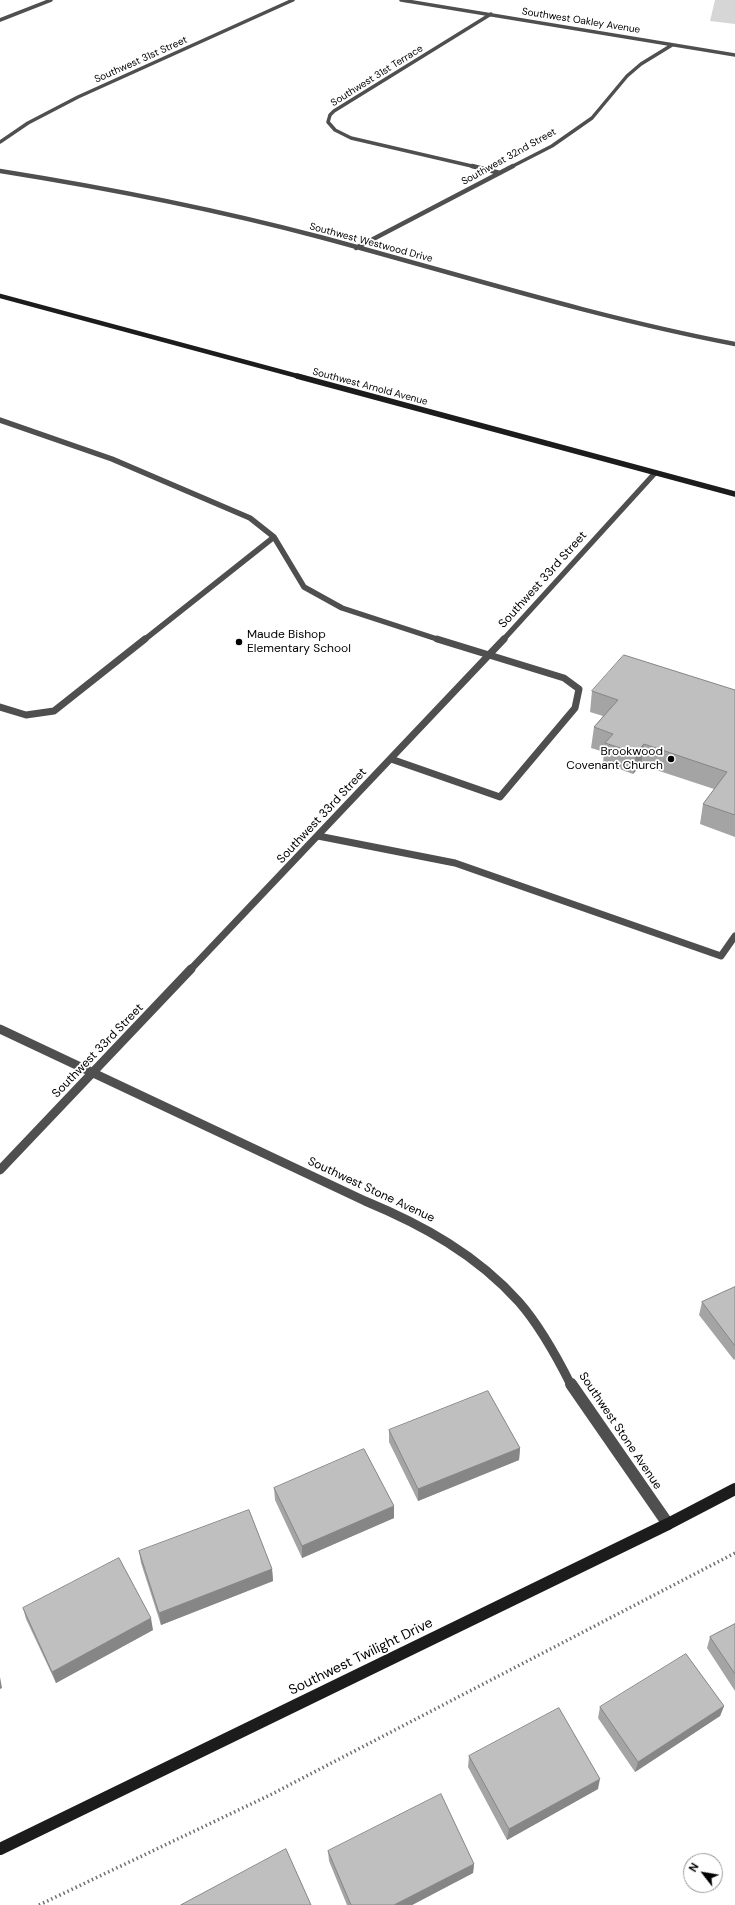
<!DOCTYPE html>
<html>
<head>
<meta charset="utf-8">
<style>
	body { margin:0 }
	#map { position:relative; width:735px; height:1905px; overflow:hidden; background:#fff; font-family:"DM Sans",sans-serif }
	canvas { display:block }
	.north { position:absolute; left:683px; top:1853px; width:40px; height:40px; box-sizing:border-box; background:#fff; border:1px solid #999; border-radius:50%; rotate:301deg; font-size:11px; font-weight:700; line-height:16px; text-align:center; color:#000 }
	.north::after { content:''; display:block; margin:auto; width:14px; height:18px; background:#000; clip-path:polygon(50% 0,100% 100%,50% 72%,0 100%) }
</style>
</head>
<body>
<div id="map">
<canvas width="735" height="1905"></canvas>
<div class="north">N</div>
</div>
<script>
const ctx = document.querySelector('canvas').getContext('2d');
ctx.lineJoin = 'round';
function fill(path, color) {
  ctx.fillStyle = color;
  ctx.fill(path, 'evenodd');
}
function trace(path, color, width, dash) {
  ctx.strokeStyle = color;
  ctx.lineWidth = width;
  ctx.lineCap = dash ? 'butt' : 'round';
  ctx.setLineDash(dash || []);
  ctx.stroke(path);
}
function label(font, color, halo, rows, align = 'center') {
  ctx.font = font + ' "DM Sans",sans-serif';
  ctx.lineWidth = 3.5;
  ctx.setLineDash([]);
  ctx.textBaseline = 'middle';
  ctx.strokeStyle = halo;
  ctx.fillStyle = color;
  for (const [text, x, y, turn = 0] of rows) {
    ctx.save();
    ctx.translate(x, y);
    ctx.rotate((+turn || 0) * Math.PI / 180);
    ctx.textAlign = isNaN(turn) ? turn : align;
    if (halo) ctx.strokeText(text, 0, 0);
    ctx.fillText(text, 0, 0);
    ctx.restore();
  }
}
const green = new Path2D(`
	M715 0H735V24L710 21Z`);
const path = new Path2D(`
	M39 1905 270 1795 735 1553`);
const laneFar1 = new Path2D(`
	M0 420 112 459 250 518 274 537 304 587 342 608 440 640
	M144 640 274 537`);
const lane = new Path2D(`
	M0 707 26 715 54 711 145 639
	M391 759 500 797 575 708 579 689 564 678 437 639
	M318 836 455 863 721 956 735 936`);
const streetFar5 = new Path2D(`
	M401 0 735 55
	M0 20 51 0
	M0 142 28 123 78 97 293 0
	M476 167 351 138 335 130 328 122 330 115 334 111 491 14
	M511 167 552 146 592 118 627 76 641 64 672 45`);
const streetFar4 = new Path2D(`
	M472 166 500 173
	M0 171C107 188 214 209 320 237 458 274 594 317 735 344
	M356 248 513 166`);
const streetFar3 = new Path2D(`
	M503 640 655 473`);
const streetFar2 = new Path2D(`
	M190 970 504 639`);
const streetFar1 = new Path2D(`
	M0 1029 365 1201C423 1225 477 1255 519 1302 540 1326 557 1357 571 1385
	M0 1170 191 969`);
const street = new Path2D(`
	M571 1384 668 1524`);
const secondaryFar2 = new Path2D(`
	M0 296 301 377`);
const secondaryFar1 = new Path2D(`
	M297 376 735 494`);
const secondary = new Path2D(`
	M0 1849 668 1524 735 1489`);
const wall = new Path2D(`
	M735 690V837L700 824 703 804 714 789 641 765 633 774 603 763 604 752 591 748 594 727 603 716 590 712 592 691Z
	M735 1287V1359L734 1360 699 1315 702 1302Z
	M389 1430 520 1448 519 1460 418 1501 389 1442Z
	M274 1488 394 1506V1518L302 1558 275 1500Z
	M139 1551 272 1569 273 1581 161 1625 141 1563Z
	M23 1608 153 1630 56 1683 26 1619Z
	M735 1624V1691L707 1648 710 1637Z
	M724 1706 720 1716 635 1772 598 1718 600 1707Z
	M469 1756 598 1789 507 1840 468 1767Z
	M328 1851 474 1864 473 1873 412 1905H347L329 1861Z`);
const shadedWall = new Path2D(`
	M644 744 641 765 633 774 636 753Z
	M520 1448 519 1460 418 1501V1489Z
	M394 1506V1518L302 1558V1546Z
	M272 1569 273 1581 161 1625 159 1613Z
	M151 1618 153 1630 56 1683 52 1672Z
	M0 1677 2 1688 0 1689Z
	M724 1706 720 1716 635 1772 638 1762Z
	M600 1779 598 1789 507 1840 509 1829Z
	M474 1864 473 1873 412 1905H394Z`);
const building = new Path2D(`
	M624 655 735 690V815L703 804 727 772 644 744 636 753 605 743 613 734 594 727 618 700 592 691Z
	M735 1287V1346L702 1302Z
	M488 1391 520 1448 418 1489 389 1430Z
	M364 1449 394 1506 302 1546 274 1488Z
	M249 1510 272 1569 159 1613 139 1551Z
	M119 1558 151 1618 52 1672 23 1608Z
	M735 1624V1674L710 1637Z
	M686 1654 724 1706 638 1762 600 1707Z
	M559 1708 600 1779 509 1829 469 1756Z
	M441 1794 474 1864 394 1905H351L328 1851Z
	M286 1849 311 1905H181Z`);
const markers = [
	[239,642,4,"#000"],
	[671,759,4,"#000"]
];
const farStreetnames = [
	["Southwest Oakley Avenue",581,21,9],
	["Southwest 31st Street",141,60,-24],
	["Southwest 31st Terrace",377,76,-32],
	["Southwest 32nd Street",509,157,-29],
	["Southwest Westwood Drive",371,243,15],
	["Southwest Arnold Avenue",370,387,15]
];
const streetNames = [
	["Southwest 33rd Street",543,580,-48],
	["Southwest 33rd Street",322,816,-47],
	["Southwest 33rd Street",98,1051,-46],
	["Southwest Stone Avenue",371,1190,25],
	["Southwest Stone Avenue",620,1431,56]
];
const poiNames = [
	["Maude Bishop",247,635],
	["Elementary School",247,649],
	["Brookwood",663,752,"right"],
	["Covenant Church",663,766,"right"]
];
const nearStreetnames = [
	["Southwest Twilight Drive",361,1657,-26]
];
fill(green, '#d6d6d6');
trace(path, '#717171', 3.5, [1.5, 3]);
trace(laneFar1, '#4f4f4f', 5.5);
trace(lane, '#4f4f4f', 7);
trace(streetFar5, '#4f4f4f', 3.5);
trace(streetFar4, '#4f4f4f', 4.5);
trace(streetFar3, '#4f4f4f', 5.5);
trace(streetFar2, '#4f4f4f', 7);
trace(streetFar1, '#4f4f4f', 9);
trace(street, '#4f4f4f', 12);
trace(secondaryFar2, '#1c1c1c', 4.5);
trace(secondaryFar1, '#1c1c1c', 5.5);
trace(secondary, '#1c1c1c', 12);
fill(wall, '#a4a4a4');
fill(shadedWall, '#868686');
fill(building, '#bfbfbf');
trace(building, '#868686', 1);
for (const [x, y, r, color] of markers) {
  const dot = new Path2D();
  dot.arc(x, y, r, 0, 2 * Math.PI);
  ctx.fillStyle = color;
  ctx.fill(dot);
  trace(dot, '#fff', 1.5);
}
label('10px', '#000', '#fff', farStreetnames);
label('12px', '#000', '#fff', streetNames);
label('12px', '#000', '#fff', poiNames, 'left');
label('14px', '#000', '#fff', nearStreetnames);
</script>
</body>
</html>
